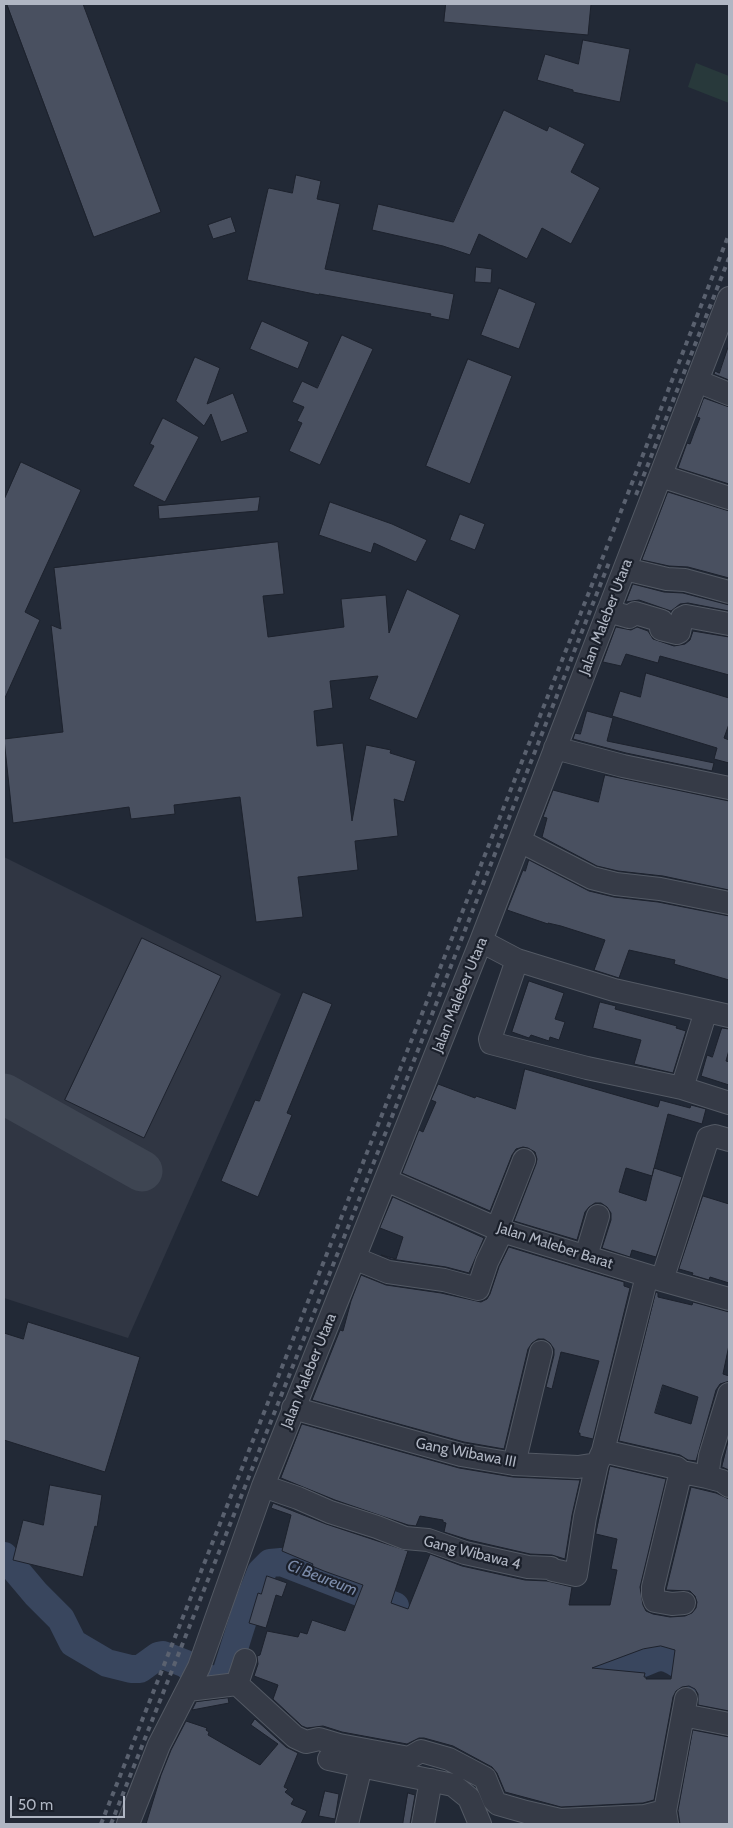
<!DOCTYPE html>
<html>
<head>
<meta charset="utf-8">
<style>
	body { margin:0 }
	#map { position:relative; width:733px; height:1828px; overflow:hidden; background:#222936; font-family:Cabin,sans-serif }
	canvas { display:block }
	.frame { position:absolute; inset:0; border:5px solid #b0b6c3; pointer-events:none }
	.scale { position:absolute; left:10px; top:1796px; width:115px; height:22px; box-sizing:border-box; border:2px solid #b0b6c3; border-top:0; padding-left:6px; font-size:15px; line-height:18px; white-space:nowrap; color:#b0b6c3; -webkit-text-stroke:4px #1b202b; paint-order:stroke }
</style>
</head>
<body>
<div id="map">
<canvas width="733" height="1828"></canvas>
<div class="frame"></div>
<div class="scale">50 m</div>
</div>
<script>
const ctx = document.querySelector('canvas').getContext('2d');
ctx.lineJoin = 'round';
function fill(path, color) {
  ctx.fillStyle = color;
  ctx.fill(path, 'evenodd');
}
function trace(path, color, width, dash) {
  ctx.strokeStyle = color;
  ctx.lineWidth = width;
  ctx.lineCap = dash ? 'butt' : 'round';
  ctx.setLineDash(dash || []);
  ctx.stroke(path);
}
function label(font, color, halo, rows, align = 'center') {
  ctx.font = font + ' Cabin,sans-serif';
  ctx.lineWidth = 4.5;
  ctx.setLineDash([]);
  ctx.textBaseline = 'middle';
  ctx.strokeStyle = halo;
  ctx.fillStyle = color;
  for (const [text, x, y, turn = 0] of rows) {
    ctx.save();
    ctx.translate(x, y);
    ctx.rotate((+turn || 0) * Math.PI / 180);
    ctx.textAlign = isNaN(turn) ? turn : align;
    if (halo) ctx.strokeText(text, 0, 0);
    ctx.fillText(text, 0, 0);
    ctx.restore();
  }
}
const airport = new Path2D(`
	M4 857 281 994 128 1338 4 1298Z`);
const green = new Path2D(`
	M696 63 729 76V103L688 87Z`);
const river = new Path2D(`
	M4 1556 36 1594 61 1619 73 1643 107 1663 131 1669H140L158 1656 163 1655 186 1664 199 1675 213 1680H220L225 1677 247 1607 261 1572 270 1563 281 1562 395 1606
	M560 1658C585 1664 607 1670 633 1666 642 1665 653 1657 662 1657 678 1659 685 1672 699 1678 709 1682 719 1681 729 1680`);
const taxiway = new Path2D(`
	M4 1094 142 1171`);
const building = new Path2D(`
	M7 4H83L161 212 94 237Z
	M446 4H591L588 35 444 22Z
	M583 40 630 49 620 102 573 92V90L537 80 545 54 578 64Z
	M504 110 547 131 549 126 585 144 571 172 600 188 571 244 542 228 527 259 479 234 470 255 443 246 372 230 378 204 453 222Z
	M296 175 321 181 317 199 340 204 325 269 454 294 449 320 430 316 431 314 319 294V295L247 280 268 189 269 188 292 193Z
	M231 217 236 232 213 239 208 225Z
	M476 267 492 269 491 283 475 282Z
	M499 288 536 303 519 349 481 335Z
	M262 321 309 342 298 369 250 349Z
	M342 335 373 349 320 465 289 451 302 423 297 421 304 407 292 402 302 381 317 388Z
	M728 348H729V380L714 374 715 371 719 373Z
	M195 357 220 368 207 404 233 393 248 432 221 442 211 414 204 426 176 401Z
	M468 359 512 376 470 484 426 466Z
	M704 398 729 407V484L678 468 687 443 690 444 694 433 700 418 697 417Z
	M163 418 199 437 165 502 133 486 154 446 150 444Z
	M21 462 81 490 25 612 40 620 4 700V500Z
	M668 492 729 511V578L688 567 669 566 642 560Z
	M260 497 258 511 159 519 158 506Z
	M330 502 392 524 427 540 416 562 374 543 371 553 319 535Z
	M460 514 485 524 475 550 450 540Z
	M278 542 284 594 263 596 268 637 344 627 341 599 386 595 389 633 407 589 460 615 417 719 369 699 378 676 330 681 333 708 314 711 317 746 343 743 352 821 366 745 391 750 390 753 416 761 404 802 394 799 398 836 355 841 358 870 298 877 303 917 256 922 240 797 174 805 175 814 131 819 129 807 13 823 4 739 63 732 51 625 61 629 54 568Z
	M633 584 664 592 683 593 729 605V611L688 603 680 604 671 611 639 600 626 602Z
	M616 627 631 630 637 627 648 631 653 639 674 646 685 644 690 640 693 631 729 637V675L660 656 658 663 626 654 621 666 603 662Z
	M646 673 729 698V724L724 738 729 740V763L714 759 717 748 612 716 620 691 640 697Z
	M587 711 613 718 607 741 714 763 712 771 626 753 573 739 575 733 580 734Z
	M605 775 729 801V890L663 876 618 871 597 866 542 837 547 818 543 817 553 790 598 802Z
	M529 860 589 891 614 897 658 902 729 916V980L674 964 675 960 629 950 619 978 594 970 605 940 561 926 548 923V924L507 910 523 870 525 871Z
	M142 938 221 976 144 1138 65 1100Z
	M529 981 564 993 555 1019 565 1022 559 1040 550 1037 549 1041 531 1035 529 1038 512 1032Z
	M303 992 332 1004 287 1113 292 1115 258 1197 221 1181 255 1100 259 1101Z
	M600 1002 616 1006 615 1009 677 1026 676 1028 686 1031 673 1073 634 1064 641 1040 593 1028Z
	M722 1028 729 1029V1050L726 1061 729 1062V1085L701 1076 707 1055 712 1057Z
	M525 1069 658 1107 660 1100 690 1108 691 1105 706 1109 702 1124 668 1114 652 1176 626 1168 619 1192 646 1201 654 1168 682 1177 656 1257 632 1250 630 1257 602 1248 611 1220V1213L607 1207 601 1203H595L589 1207 585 1212 577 1240 514 1221 536 1164 537 1159 535 1152 528 1148 523 1147 516 1149 512 1155 490 1211 402 1173 419 1130 423 1132 436 1102 431 1100 438 1084 475 1098 476 1096 515 1109Z
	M703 1196 729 1204V1283L710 1277 709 1280 692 1275 693 1273 679 1269Z
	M393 1197 484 1238 469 1273 446 1267 391 1259 381 1255 396 1259 403 1237 380 1228Z
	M509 1247 624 1282V1286L630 1288 593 1439 580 1436V1433H578L599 1361 561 1352 552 1389 546 1387 554 1355V1349L550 1343 544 1339H538L532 1343 528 1349 504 1449 464 1442 312 1400 340 1330 343 1331 351 1301 361 1275 386 1285 441 1293 481 1302 487 1299 490 1294 499 1267Z
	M656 1292 658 1293V1297L692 1305 693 1302 729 1312V1345L723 1374 729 1376V1381L720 1384 716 1390 696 1461 688 1460 680 1455 619 1441ZM663 1385 698 1397 691 1424 655 1413Z
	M28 1322 140 1357 105 1472 4 1440V1333L23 1339Z
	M302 1424 459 1468 513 1477 580 1480 572 1515 565 1559 552 1555 530 1554 469 1540 444 1532 446 1523 443 1522V1520L420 1516 416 1526 408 1525 335 1500 281 1478Z
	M729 1438V1470L722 1467Z
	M610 1466 666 1479 640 1587 643 1605 646 1611 653 1614 670 1617 685 1616 692 1613 696 1608 697 1602 695 1596 690 1591 666 1590 691 1487 716 1493 729 1499V1711L698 1705V1694L695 1689 689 1686 682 1687 676 1691 673 1697 654 1800 643 1803 561 1807 505 1792 497 1773 492 1767 453 1746 424 1738H419L407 1744 342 1732 323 1726 307 1728 302 1726 273 1699 278 1685 254 1676 258 1664 257 1656 260 1655 267 1631 298 1637 300 1632 307 1634 312 1620 345 1631 363 1585 324 1571 312 1566 313 1564 282 1551 291 1515 271 1508 273 1503 326 1524 408 1551 391 1603 408 1609 430 1554 462 1566 525 1580 547 1581 572 1587 569 1605H610L617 1570 611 1569 617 1539 596 1534ZM661 1646 675 1650 671 1679H646V1677H644L645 1673 592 1668 643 1649Z
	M50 1485 102 1495 97 1527 95 1526 83 1577 13 1560 23 1520 43 1525Z
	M267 1576 287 1583 282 1597 276 1595 266 1628 249 1623 258 1593 261 1594Z
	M228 1698 229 1703 192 1710 196 1702Z
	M255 1719 286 1747 298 1753 284 1787 288 1789 285 1792 294 1799 291 1804 307 1811 301 1824H146L161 1775 171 1750 186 1721 207 1728 206 1730 209 1732 208 1735 260 1765 278 1744 251 1725Z
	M693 1730 729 1737V1824H680L678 1811Z
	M325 1791 339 1794 335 1819 319 1816Z
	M408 1793 415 1795 410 1824H403Z`);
const minor = new Path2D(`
	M697 381 729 394
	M661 476 729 498
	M625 569 667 579 685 580 729 592
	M608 611 629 617 635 613 662 621 661 629 677 633 679 632 682 618 686 616 729 624
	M555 748 623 766 729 788
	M520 841 592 878 616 884 660 889 729 903
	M481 941 517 960 490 1039 491 1043 587 1068 682 1088 729 1103
	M517 960 614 990 729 1016
	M682 1088 706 1011
	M386 1180 502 1231 662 1280 729 1299
	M497 1229 524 1160
	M586 1256 598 1216
	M354 1258 388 1272 444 1280 478 1289 487 1262 502 1231
	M662 1280 708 1138 715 1136 729 1140
	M293 1408 461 1455 514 1464 578 1467 597 1464 603 1451 647 1276
	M603 1451 677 1468 682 1472
	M514 1464 541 1352
	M707 1477 722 1481 729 1486
	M263 1486 298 1498 330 1512 377 1527 405 1538 428 1540 465 1553 528 1567 551 1568 553 1570 576 1575 585 1517 597 1464
	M684 1603 672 1604 655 1601 653 1595V1587L680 1475 682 1472 707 1477 710 1456 729 1394
	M237 1684 245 1660
	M188 1690 237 1684 295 1737 306 1742 319 1739 339 1745 409 1758 421 1751 449 1759 485 1778 494 1800 498 1804 526 1812 560 1820 645 1816 665 1811
	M683 1715 729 1724
	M329 1759 361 1766
	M128 1824 159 1745 199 1667 263 1486 481 941 729 298
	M347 1824 361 1766 453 1785 469 1798 480 1824
	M423 1824 431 1780
	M667 1824 665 1811 686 1699`);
const rail = new Path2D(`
	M636 495 729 258
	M101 1824 618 519 729 234
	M111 1824 393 1114 610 560`);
const streetNames = [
	["Jalan Maleber Utara",606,617,-69],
	["Jalan Maleber Utara",460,995,-68],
	["Jalan Maleber Barat",555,1246,18],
	["Jalan Maleber Utara",309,1371,-68],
	["Gang Wibawa III",466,1453,11],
	["Gang Wibawa 4",472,1553,14]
];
const waterNames = [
	["Ci Beureum",322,1578,21]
];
fill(airport, '#303643');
fill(green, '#28393b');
trace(river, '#39465e', 28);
trace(taxiway, '#3e4552', 41);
fill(building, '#495060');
trace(building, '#1d222d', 1);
trace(minor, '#535964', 24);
trace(minor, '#363b47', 22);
trace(rail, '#5a616f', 4, [5, 5]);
label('15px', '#b0b6c3', '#1b202b', streetNames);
label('italic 16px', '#7b8ba9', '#1b202b', waterNames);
</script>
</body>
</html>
